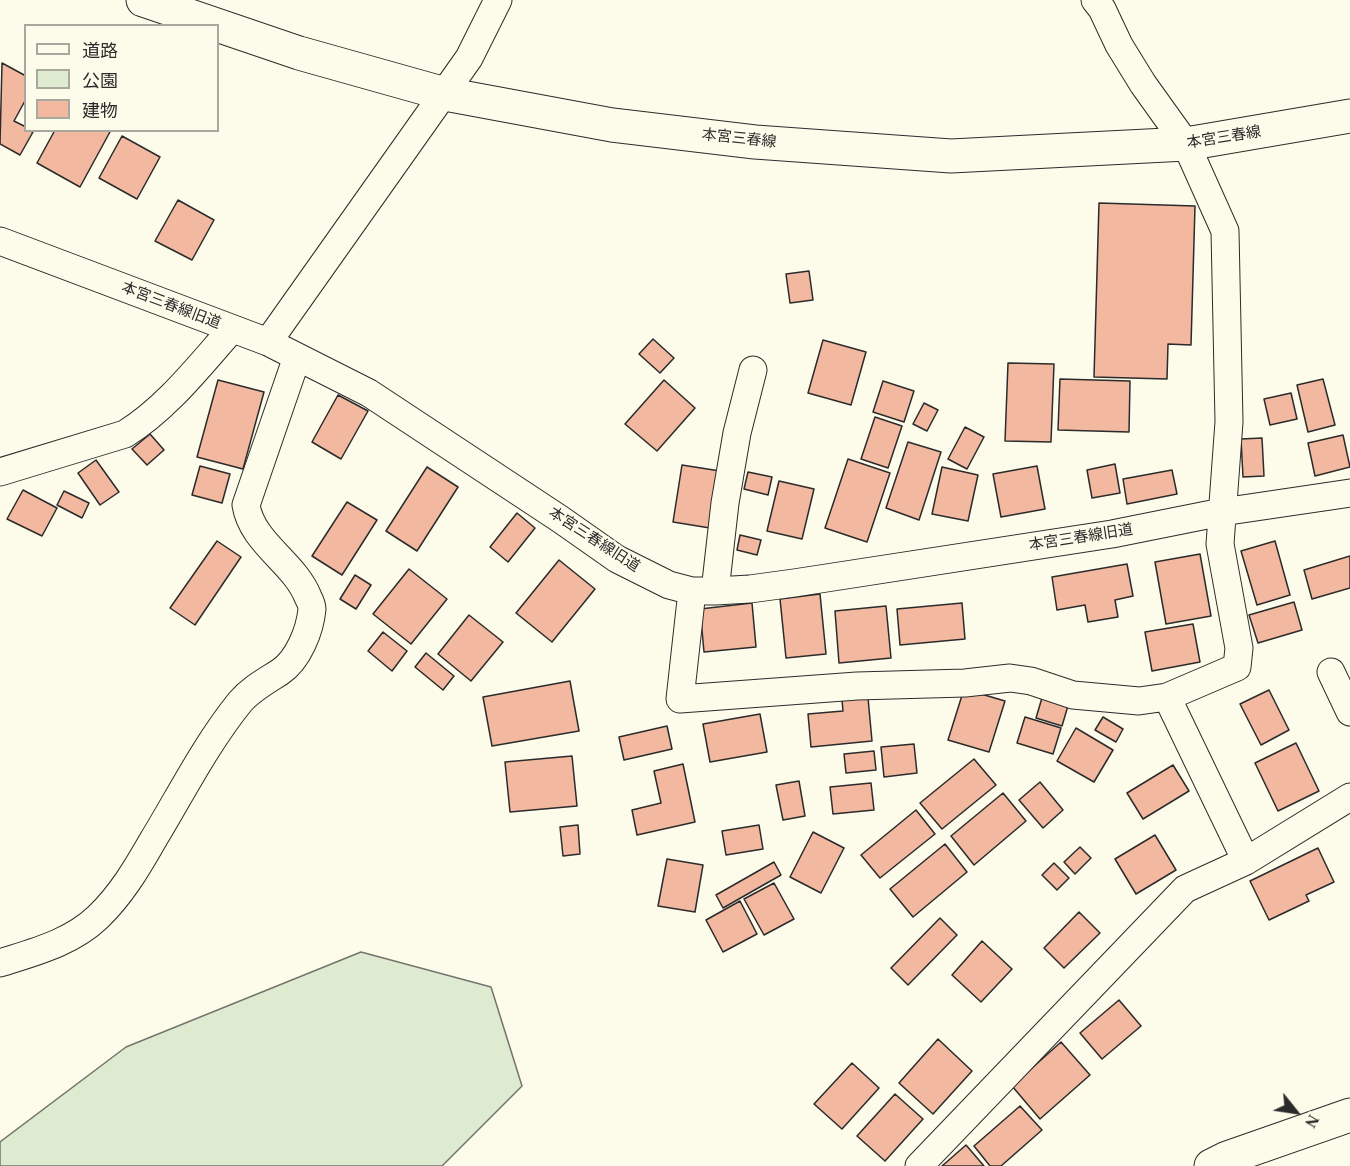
<!DOCTYPE html>
<html>
<head>
<meta charset="utf-8">
<style>
	body { margin:0 }
	#map { position:relative; width:1350px; height:1166px; overflow:hidden; background:#fdfbea; font-family:"Times New Roman","Noto Sans JP",serif }
	canvas { display:block }
	.legend { position:absolute; left:24px; top:24px; width:195px; height:108px; box-sizing:border-box; background:#fdfbea; border:2px solid #a9a89e; margin:0; padding:8px 10px; list-style:none; font-size:18px; color:#2b2b2b }
	.legend li { display:flex; align-items:center; gap:12px; height:30px }
	.legend b { width:30px; border:2px solid #a9a89e }
	.north { position:absolute; left:1266px; top:1082px; width:60px; height:60px; -webkit-text-stroke:4px #fdfbea; paint-order:stroke; rotate:120deg; font-size:16px; font-weight:700; line-height:24px; text-align:center; color:#2b2b2b }
	.north::after { content:''; display:block; margin:auto; width:21px; height:27px; background:#2b2b2b; clip-path:polygon(50% 0,100% 100%,50% 72%,0 100%) }
</style>
</head>
<body>
<div id="map">
<canvas width="1350" height="1166"></canvas>
<ul class="legend">
<li><b style="height:8px;background:#fdfbea"></b>道路</li>
<li><b style="height:16px;background:#deebd1"></b>公園</li>
<li><b style="height:16px;background:#f2b8a0"></b>建物</li>
</ul>
<div class="north">N</div>
</div>
<script>
const ctx = document.querySelector('canvas').getContext('2d');
ctx.lineJoin = 'round';
function fill(path, color) {
  ctx.fillStyle = color;
  ctx.fill(path, 'evenodd');
}
function trace(path, color, width, dash) {
  ctx.strokeStyle = color;
  ctx.lineWidth = width;
  ctx.lineCap = dash ? 'butt' : 'round';
  ctx.setLineDash(dash || []);
  ctx.stroke(path);
}
function label(font, color, halo, rows, align = 'center') {
  ctx.font = font + ' "Times New Roman","Noto Sans JP",serif';
  ctx.lineWidth = 4.5;
  ctx.setLineDash([]);
  ctx.textBaseline = 'middle';
  ctx.strokeStyle = halo;
  ctx.fillStyle = color;
  for (const [text, x, y, turn = 0] of rows) {
    ctx.save();
    ctx.translate(x, y);
    ctx.rotate((+turn || 0) * Math.PI / 180);
    ctx.textAlign = isNaN(turn) ? turn : align;
    if (halo) ctx.strokeText(text, 0, 0);
    ctx.fillText(text, 0, 0);
    ctx.restore();
  }
}
const green = new Path2D(`
	M361 952 491 987 522 1086 442 1166H0V1142L126 1047Z`);
const building = new Path2D(`
	M2 63 26 76V99L14 121 26 127V130L33 132 20 155 0 144Z
	M55 130H111L80 187 37 163Z
	M122 136 160 157 137 199 99 178Z
	M178 200 214 220 192 260 155 241Z
	M1099 203 1195 206 1191 345 1168 344 1167 379 1094 377Z
	M809 271 813 300 790 303 786 274Z
	M653 339 674 358 660 373 639 354Z
	M823 340 866 352 851 405 808 393Z
	M1008 363 1054 364 1051 442 1005 441Z
	M1060 379 1130 381 1129 432 1058 430Z
	M1323 379 1335 425 1308 432 1297 385Z
	M218 380 264 392 243 469 197 457Z
	M664 380 695 408 657 451 625 424Z
	M883 381 914 391 904 422 873 412Z
	M1291 393 1297 419 1270 425 1264 399Z
	M338 395 368 411 341 459 312 442Z
	M924 403 938 410 927 431 913 424Z
	M875 417 902 426 888 468 861 459Z
	M965 427 984 437 967 469 948 459Z
	M150 434 164 450 147 465 132 449Z
	M1343 435 1350 467 1315 476 1308 443Z
	M1262 438 1264 476 1243 477 1241 439Z
	M908 442 941 452 919 520 886 508Z
	M848 459 890 473 867 542 825 528Z
	M96 460 119 492 100 505 78 473Z
	M1115 464 1120 493 1092 498 1087 470Z
	M682 465 720 471 710 528 673 522Z
	M200 466 230 474 222 503 192 495Z
	M1037 466 1045 509 1001 517 993 474Z
	M427 467 458 487 417 551 386 531Z
	M942 467 978 475 968 521 932 514Z
	M1172 470 1177 494 1127 504 1123 479Z
	M748 472 772 477 768 495 744 489Z
	M779 481 814 489 802 539 767 531Z
	M23 490 57 508 42 536 7 519Z
	M64 491 89 503 82 518 57 505Z
	M347 502 377 520 342 575 312 556Z
	M517 513 535 528 508 562 490 547Z
	M740 535 761 540 757 555 737 550Z
	M217 541 241 557 195 625 170 608Z
	M1275 541 1290 595 1257 605 1241 551Z
	M1200 554 1211 616 1166 624 1155 562Z
	M1350 556V588L1312 599 1304 570Z
	M559 560 595 589 552 642 516 613Z
	M1127 564 1133 596 1115 600 1118 617 1088 622 1085 605 1057 610 1052 577Z
	M409 569 447 599 411 644 373 614Z
	M355 575 371 585 356 609 340 599Z
	M820 594 826 654 786 658 780 599Z
	M1294 602 1302 630 1258 643 1249 615Z
	M752 603 756 647 704 652 700 609Z
	M962 603 965 639 900 645 897 609Z
	M886 606 891 658 839 663 835 611Z
	M469 615 503 642 471 681 438 654Z
	M1193 624 1200 662 1152 671 1145 632Z
	M383 632 407 651 392 671 368 651Z
	M426 653 454 676 443 690 415 667Z
	M570 681 579 731 492 746 483 697Z
	M867 687 872 741 811 747 808 714 843 711 841 689Z
	M964 689 1005 701 989 752 948 740Z
	M1269 690 1289 730 1261 745 1240 704Z
	M1044 691 1070 699 1062 726 1036 718Z
	M760 714 767 752 710 762 703 724Z
	M1025 717 1061 728 1053 754 1017 743Z
	M1103 717 1123 729 1116 742 1095 730Z
	M667 726 672 749 624 760 619 737Z
	M1076 728 1113 750 1094 782 1057 761Z
	M1296 743 1319 791 1278 811 1255 763Z
	M914 744 917 773 884 777 881 747Z
	M874 751 876 770 846 773 844 754Z
	M572 756 577 806 510 812 505 762Z
	M974 759 996 785 942 829 920 803Z
	M683 764 695 822 637 835 632 810 661 803 654 771Z
	M1173 765 1189 791 1143 819 1127 793Z
	M799 781 805 816 783 820 776 785Z
	M1040 782 1063 810 1043 828 1019 800Z
	M871 783 874 810 833 814 830 787Z
	M1003 793 1026 821 974 865 951 836Z
	M916 810 935 834 880 878 861 855Z
	M578 825 580 854 563 856 560 827Z
	M759 825 763 849 726 855 722 831Z
	M813 832 844 848 821 893 790 877Z
	M1155 835 1176 870 1136 894 1115 859Z
	M945 844 967 872 913 917 890 889Z
	M1080 847 1091 858 1075 874 1064 862Z
	M1318 848 1334 882 1306 895 1309 901 1269 920 1250 881Z
	M667 859 703 865 695 912 658 906Z
	M774 862 781 875 723 908 716 895Z
	M1054 863 1069 878 1057 890 1042 875Z
	M774 883 794 919 764 935 744 899Z
	M740 901 757 934 723 952 706 920Z
	M1079 912 1100 933 1064 968 1044 948Z
	M940 918 957 935 908 985 891 968Z
	M982 941 1012 969 981 1002 952 975Z
	M1119 1000 1141 1026 1102 1059 1080 1033Z
	M938 1039 972 1071 933 1114 899 1083Z
	M1061 1042 1090 1075 1040 1119 1012 1086Z
	M852 1063 879 1088 842 1129 814 1104Z
	M895 1094 923 1119 885 1161 857 1136Z
	M1020 1106 1042 1130 1001 1166H990L974 1146Z
	M966 1145 984 1166H942Z`);
const street = new Path2D(`
	M0 241 268 342 369 393 560 519 617 559 669 585 692 591H715L750 589 794 583 1112 534 1222 512 1350 493
	M268 342 469 58 498 0
	M0 472 125 434C167 408 199 366 232 329
	M692 591 680 699 857 686 965 683 1010 678 1031 681 1073 695 1139 701 1167 697 1237 667 1239 648 1220 544 1229 422 1225 231 1186 144 1143 84 1119 45 1102 9 1095 0
	M715 591 725 503 737 433 753 370
	M1331 672 1350 712
	M1167 697 1246 861
	M0 963C34 952 71 943 98 917 121 895 137 868 153 840 181 794 206 744 240 702 251 689 266 681 280 672 298 660 310 631 312 609 312 605 310 601 308 597 294 562 252 543 246 505L297 357
	M919 1166 1185 889 1246 861 1350 797`);
const secondary = new Path2D(`
	M1211 1166 1227 1158 1350 1115`);
const primary = new Path2D(`
	M143 0 299 53 445 94 612 125 755 142 951 156 1186 144 1350 116`);
const streetNames = [
	["本宮三春線",1224,138,-9],
	["本宮三春線",739,139,6],
	["本宮三春線旧道",171,306,21],
	["本宮三春線旧道",1081,538,-9],
	["本宮三春線旧道",594,540,33]
];
fill(green, '#deebd1');
trace(green, '#74746e', 1.5);
fill(building, '#f2b8a0');
trace(building, '#2b2b2b', 1.5);
trace(street, '#2b2b2b', 29);
trace(secondary, '#2b2b2b', 35);
trace(primary, '#2b2b2b', 35);
trace(street, '#fdfbea', 27);
trace(secondary, '#fdfbea', 33);
trace(primary, '#fdfbea', 33);
label('15px', '#2b2b2b', '#fdfbea', streetNames);
</script>
</body>
</html>
